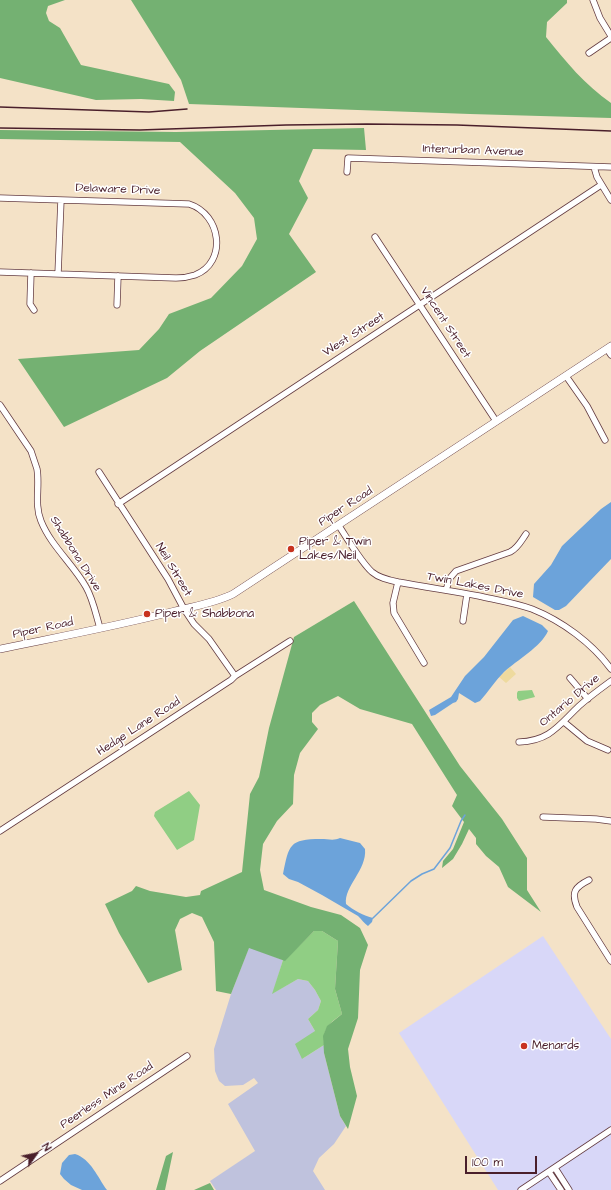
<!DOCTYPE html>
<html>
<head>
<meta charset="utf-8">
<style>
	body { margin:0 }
	#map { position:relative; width:611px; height:1190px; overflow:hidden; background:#f4e2c7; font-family:"Architects Daughter",sans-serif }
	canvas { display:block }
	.north { position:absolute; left:16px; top:1134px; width:40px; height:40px; -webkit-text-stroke:3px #fff; paint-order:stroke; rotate:57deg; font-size:11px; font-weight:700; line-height:16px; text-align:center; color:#4a1f2b }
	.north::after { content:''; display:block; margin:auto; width:14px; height:18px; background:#4a1f2b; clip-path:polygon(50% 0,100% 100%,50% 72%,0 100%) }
	.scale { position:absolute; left:465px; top:1156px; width:72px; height:18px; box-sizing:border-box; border:2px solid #4a1f2b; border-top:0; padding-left:5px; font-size:12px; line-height:14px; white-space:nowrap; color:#4a1f2b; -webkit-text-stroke:3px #fff; paint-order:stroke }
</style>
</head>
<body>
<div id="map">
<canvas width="611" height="1190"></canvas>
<div class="north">N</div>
<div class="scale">100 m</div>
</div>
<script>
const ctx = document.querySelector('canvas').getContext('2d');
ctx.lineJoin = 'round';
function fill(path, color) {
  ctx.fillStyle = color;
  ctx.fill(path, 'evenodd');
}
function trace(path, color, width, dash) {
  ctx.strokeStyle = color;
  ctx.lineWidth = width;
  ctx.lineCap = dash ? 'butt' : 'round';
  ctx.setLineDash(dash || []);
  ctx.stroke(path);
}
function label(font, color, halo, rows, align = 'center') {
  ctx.font = font + ' "Architects Daughter",sans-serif';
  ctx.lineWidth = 3;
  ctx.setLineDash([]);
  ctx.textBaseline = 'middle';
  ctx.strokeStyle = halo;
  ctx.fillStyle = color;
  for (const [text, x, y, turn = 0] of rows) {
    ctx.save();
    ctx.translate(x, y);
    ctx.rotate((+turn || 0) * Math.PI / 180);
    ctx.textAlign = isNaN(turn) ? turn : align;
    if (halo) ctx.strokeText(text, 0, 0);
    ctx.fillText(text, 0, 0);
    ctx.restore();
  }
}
const built = new Path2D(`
	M543 936 611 1039V1190H498L399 1033Z`);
const industrial = new Path2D(`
	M249 947 283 960 273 993 298 979 308 981 315 990 321 1001 318 1010 308 1019 315 1031 302 1059 324 1045V1053L340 1116 346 1126 334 1144 319 1158 313 1171 325 1190H216L210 1181 255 1151 228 1104 258 1083 254 1078 243 1085 225 1086 219 1081 215 1071 214 1049 231 994Z`);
const green = new Path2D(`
	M532 690 535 697 519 701 517 698V693L518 691Z
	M189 791 200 805 194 840 177 850 154 816 155 812Z
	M314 931H322L338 941 335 989 342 1014C329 1024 323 1027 324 1045L302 1059 295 1044 315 1031 308 1019 318 1010 321 1001 315 990 308 981 298 979 272 994 283 960H285Z`);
const forest = new Path2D(`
	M0 0H65L48 6 46 13 49 21 60 28 81 65 169 84 175 92 174 101 141 99 96 100 0 78Z
	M131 0H567V3L547 22 546 37C566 62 585 85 611 103V118L470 114 189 104 181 80Z
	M364 128 366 150 313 149 299 181 308 198 289 234 316 272 200 351 167 378 64 427 18 359 139 350 159 329 169 314 211 298 242 266 257 239 254 218 235 193 180 142 0 139V130L176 132Z
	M354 601 460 766 502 819 527 858V890L541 912 508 887 499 867 486 856 476 844V838L469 829 462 844 453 859 442 868 443 861 453 849 464 822 452 806 457 795 412 724 360 709 338 696 320 705 312 713V722L318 729 300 753 294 775 293 804 277 821 263 844 260 870 264 890 311 907 341 915 360 928 368 945 360 970 358 1018 348 1049 350 1067 357 1096 348 1129 340 1116 324 1053 323 1036 327 1026 342 1014 335 989 338 941 322 931H314L285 961 249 948 231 994 216 991 214 942 202 917 192 913 180 919 175 930 182 970 148 983 119 933 105 904 132 891 136 886 150 891 186 897 200 895 201 891 242 872 250 794 259 777 269 728 294 637Z
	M173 1152 165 1190H156L166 1156Z
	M210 1183 214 1190H194Z`);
const sand = new Path2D(`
	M510 667 516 674 506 683 499 677Z`);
const water = new Path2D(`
	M611 502V559L566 606 559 610H555L533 597 534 584 551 565 562 546 601 509Z
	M523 616 542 625 548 631C541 647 517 660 504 672 495 681 488 692 480 701L475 703 459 693 458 699 456 702 453 703 435 715 431 716 429 710 451 697 465 676 484 657 513 620Z
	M340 838 360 843 365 849C367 870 344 886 346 904 353 910 364 916 373 918L372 922 368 926C364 923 362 920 358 916L322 895 298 882 289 879 283 874C289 845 289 839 321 839 328 839 334 841 340 838Z
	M75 1154C91 1159 98 1178 107 1190H82L71 1185 64 1179 60 1174 62 1163 69 1155Z`);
const stream = new Path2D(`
	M373 918 411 881 422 874 434 869 450 848 461 821 465 815`);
const minor = new Path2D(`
	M593 0 600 18 611 36
	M589 53 611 38
	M594 167 597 177 611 200
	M347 172 348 158 611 167
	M0 198 189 204C221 214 228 262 195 275 189 277 182 278 176 278L0 272
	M375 237 496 421
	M31 273 30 304 34 310
	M58 274 61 200
	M117 305 118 276
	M607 349 611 355
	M566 376 587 406 605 440
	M0 405 31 451C33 457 35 463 37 469 40 486 34 504 41 521 51 546 73 564 86 587 93 599 96 615 100 628
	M99 472 168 579 184 609 194 624 209 639 235 676
	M118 504 601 185
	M339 526C347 538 361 562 372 572 379 578 388 580 398 582 425 587 452 591 479 596 497 600 515 603 532 609 562 621 592 643 611 669
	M398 582 393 603 394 613 424 663
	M446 590 450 578 456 571 510 552C518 548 521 541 526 534
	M463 621 467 594
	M570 678 588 699
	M564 722 587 741 608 750
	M519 742C550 741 559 725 579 706 589 697 600 689 611 681
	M543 817 596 819 611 821
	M0 831 231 680 235 676 290 641
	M589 880C575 887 571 892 577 907L611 961
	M555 1168 569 1190
	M549 1172 561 1190
	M0 1181 187 1056
	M521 1190 611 1130`);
const tertiary = new Path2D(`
	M0 649C58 637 117 626 175 611 195 606 215 603 233 594L611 346`);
const rail = new Path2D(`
	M0 107 149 112 187 109
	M0 128 140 130 286 125 367 124 457 125 611 131`);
const markers = [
	[291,549,4,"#c8321e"],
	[147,614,4,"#c8321e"],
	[524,1046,4,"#c8321e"]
];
const streetNames = [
	["Interurban Avenue",473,151,2],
	["Delaware Drive",118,190,2],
	["Vincent Street",445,323,57],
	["West Street",354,335,-33],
	["Piper Road",346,507,-33],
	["Shabbona Drive",75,554,58],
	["Neil Street",173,570,59],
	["Twin Lakes Drive",475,586,11],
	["Piper Road",43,629,-12],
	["Ontario Drive",570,701,-40],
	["Hedge Lane Road",139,727,-33],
	["Peerless Mine Road",107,1096,-34]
];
const poiNames = [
	["Piper & Twin",299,542],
	["Lakes/Neil",299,556],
	["Piper & Shabbona",155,614],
	["Menards",532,1046]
];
fill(built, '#d8d7f8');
fill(industrial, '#bfc2dd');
fill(green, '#90ce84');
fill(forest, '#74b172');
fill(sand, '#eeda9e');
fill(water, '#6ca3da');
trace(stream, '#6ca3da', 1.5);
trace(minor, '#643c42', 7);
trace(tertiary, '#643c42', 8);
trace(minor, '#fff', 5.5);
trace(tertiary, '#fff', 7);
trace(rail, '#4a1f2b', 1.5);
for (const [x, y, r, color] of markers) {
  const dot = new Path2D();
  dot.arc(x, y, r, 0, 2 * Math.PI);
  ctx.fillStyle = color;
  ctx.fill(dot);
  trace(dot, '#fff', 1.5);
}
label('12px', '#4a1f2b', '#fff', streetNames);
label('12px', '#4a1f2b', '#fff', poiNames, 'left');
</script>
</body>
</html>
